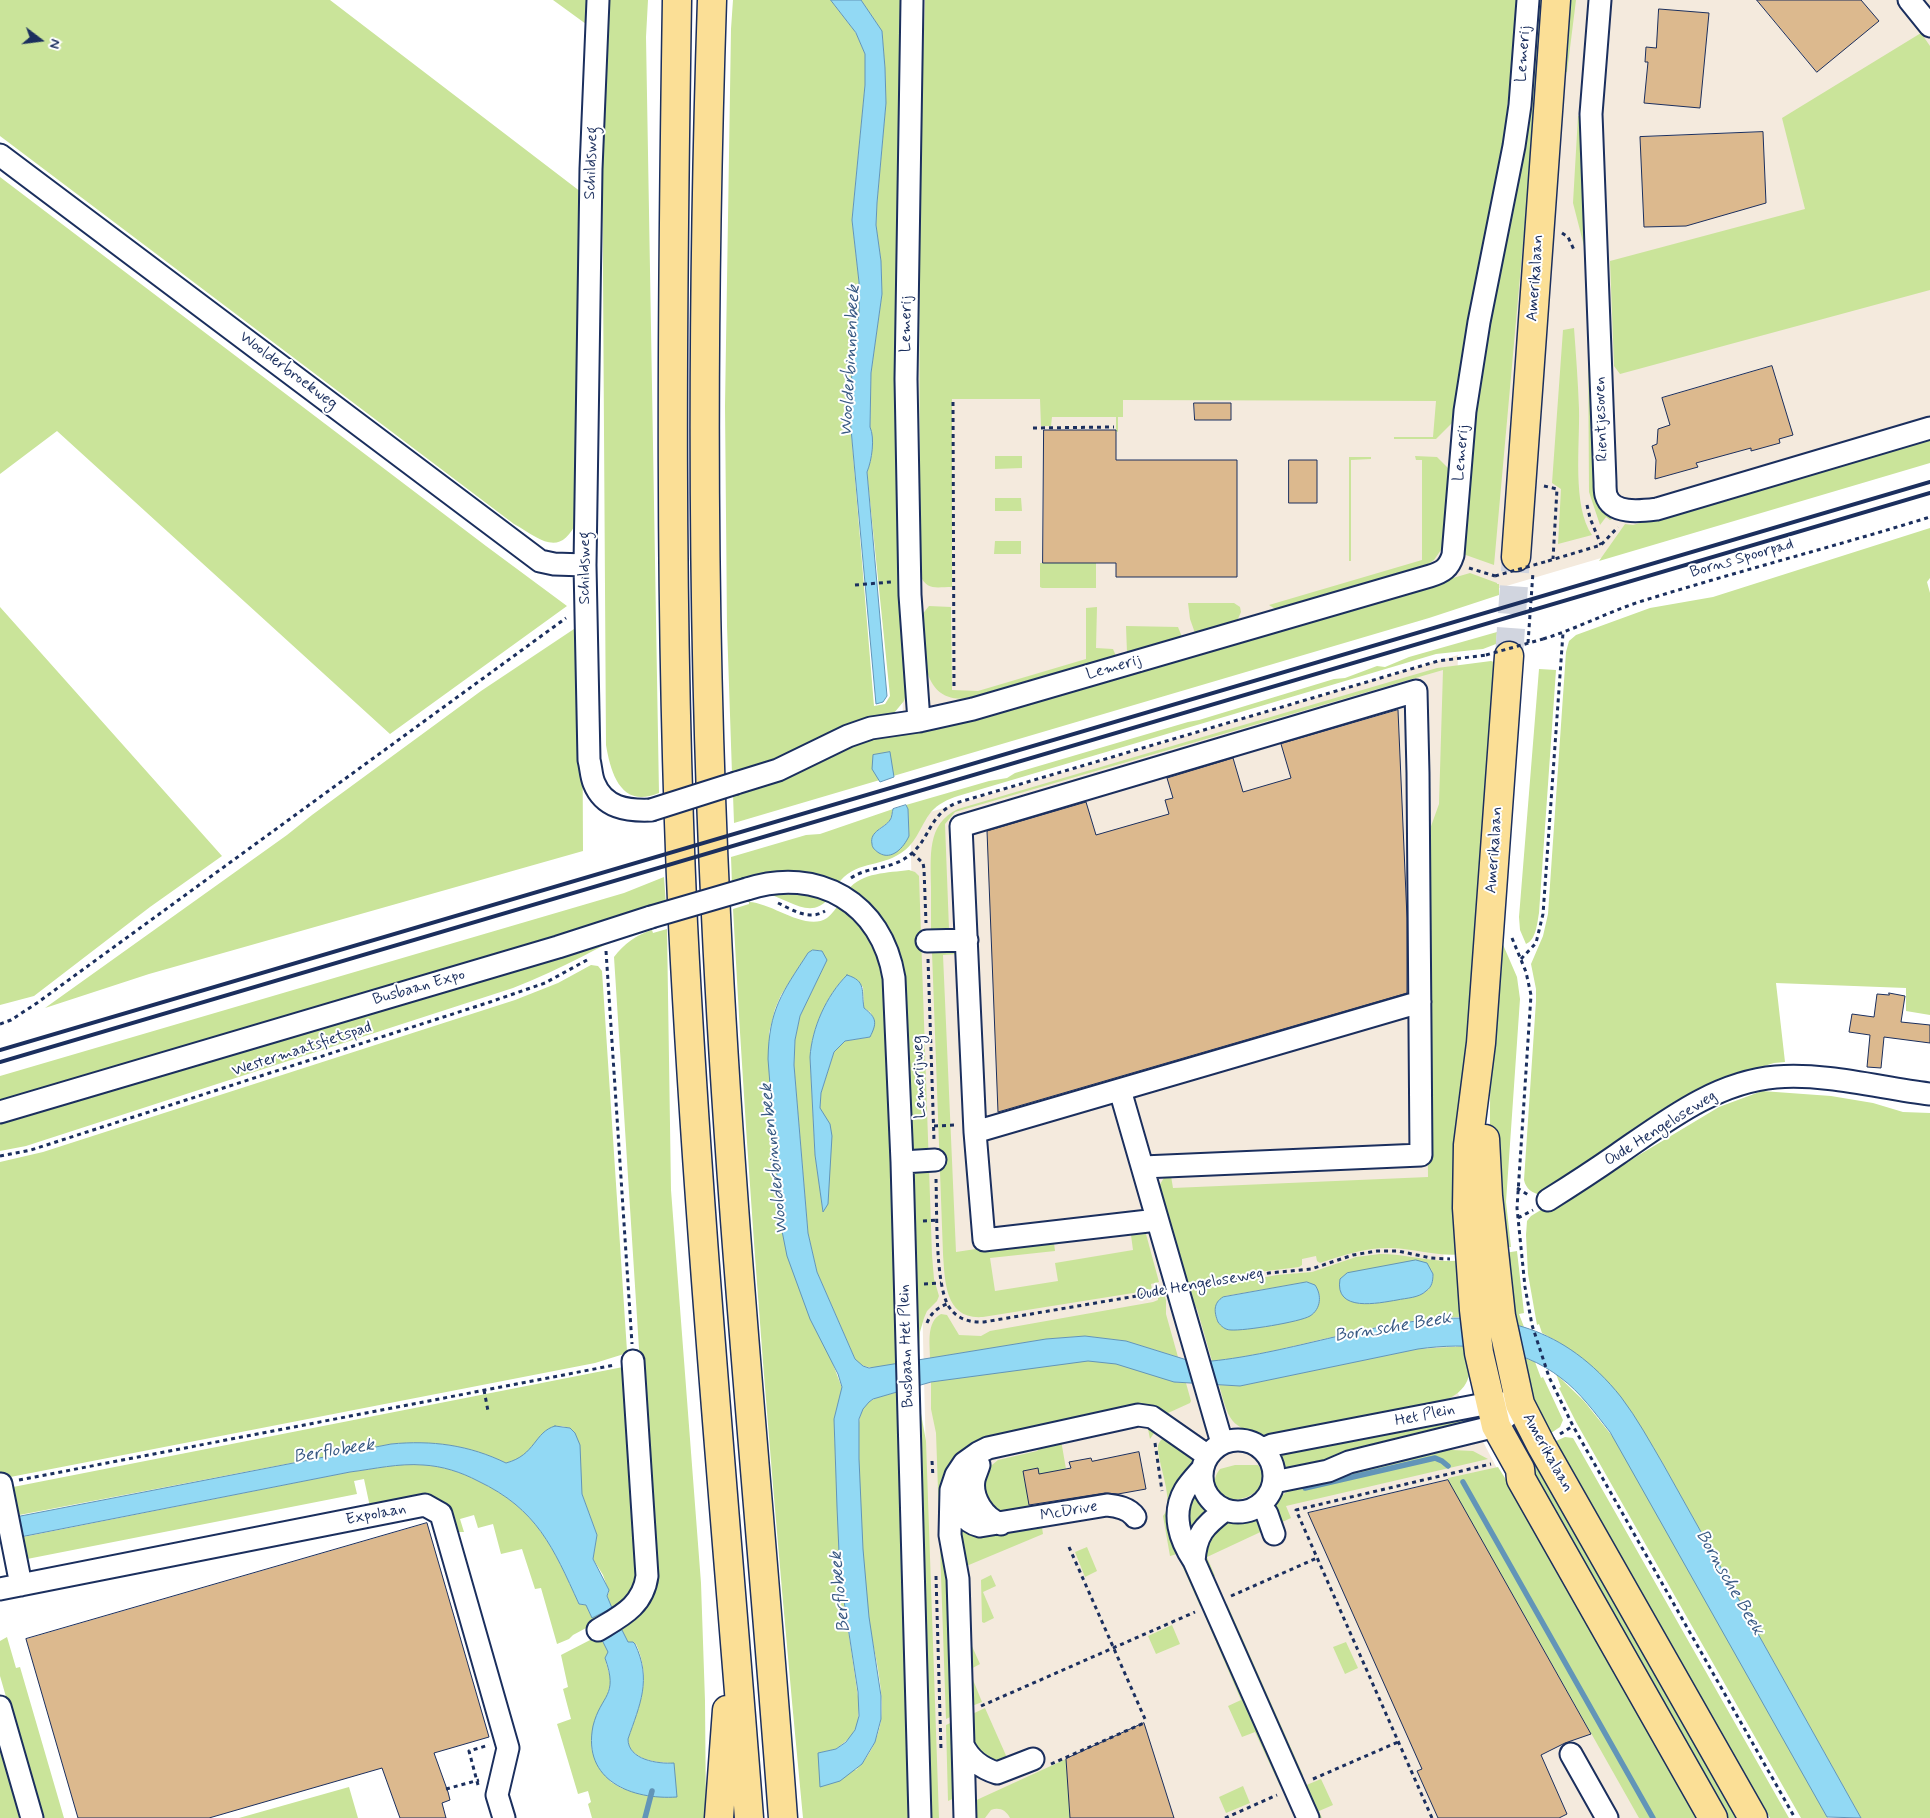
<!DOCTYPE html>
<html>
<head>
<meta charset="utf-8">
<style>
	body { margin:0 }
	#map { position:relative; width:1930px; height:1818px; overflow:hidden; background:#fff; font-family:Mynerve,sans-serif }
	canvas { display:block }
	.north { position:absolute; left:15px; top:15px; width:50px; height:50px; -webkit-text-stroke:4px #fff; paint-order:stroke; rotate:105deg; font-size:14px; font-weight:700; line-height:20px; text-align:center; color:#1b2f5e }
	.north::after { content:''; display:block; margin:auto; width:18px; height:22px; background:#1b2f5e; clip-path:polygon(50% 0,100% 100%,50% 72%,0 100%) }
</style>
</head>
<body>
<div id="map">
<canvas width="1930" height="1818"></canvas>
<div class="north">N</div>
</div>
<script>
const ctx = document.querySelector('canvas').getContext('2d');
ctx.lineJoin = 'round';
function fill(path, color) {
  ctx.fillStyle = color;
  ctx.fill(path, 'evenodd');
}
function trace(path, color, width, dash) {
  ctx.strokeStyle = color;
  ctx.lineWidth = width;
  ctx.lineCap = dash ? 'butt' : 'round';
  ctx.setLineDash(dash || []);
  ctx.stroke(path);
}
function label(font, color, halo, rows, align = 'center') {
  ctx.font = font + ' Mynerve,sans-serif';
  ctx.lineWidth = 4;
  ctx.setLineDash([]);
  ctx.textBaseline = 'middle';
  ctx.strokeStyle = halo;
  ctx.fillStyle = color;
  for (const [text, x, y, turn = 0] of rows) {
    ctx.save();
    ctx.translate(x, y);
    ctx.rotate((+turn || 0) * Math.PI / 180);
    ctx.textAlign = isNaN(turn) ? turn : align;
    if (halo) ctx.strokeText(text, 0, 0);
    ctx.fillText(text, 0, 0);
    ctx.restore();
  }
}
const built = new Path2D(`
	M904 0H1930V461L903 764 900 103Z
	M1458 655 1450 930 1442 1078 1444 1315 1453 1384 1679 1818H935L910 818Z`);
const green = new Path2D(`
	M0 0H330L581 192 575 434 578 519C560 559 542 540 514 524L0 136Z
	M553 0H586V24Z
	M608 0H648L646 37 659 793C622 809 611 775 606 745L602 117Z
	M733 0H831L856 33 865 54V85L852 220 859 282V314L853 344 850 418 874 706 885 704 890 696 867 472C872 460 875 438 870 427L871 373 882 294 881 261 876 225 877 203 886 103 885 68 882 31 861 0H904L907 690 904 701 894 713 779 760 732 774 727 626 725 406 731 29Z
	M925 0H1517L1511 74 1503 145 1452 423 1436 439H1394V437H1433L1436 401 1123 400V417H1118V432L1116 431V417H1052L1051 426H1041L1040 399H952V587C936 587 927 591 920 575L919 172Z
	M1537 0H1545L1494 565 1463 554 1475 393Z
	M1569 0H1576L1567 72 1563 73Z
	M1921 33 1930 46V290L1620 374 1614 366 1610 261 1805 209 1782 118Z
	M1578 116 1582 117 1600 506 1612 519 1610 520 1606 517 1600 525 1589 492 1588 328 1584 246 1573 203Z
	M0 177 486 546 567 606 390 734 57 431 0 474Z
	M1574 328C1576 355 1578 382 1579 409 1580 445 1572 506 1592 535L1558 544 1561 489 1552 483 1563 330Z
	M1930 438V463L1599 561 1625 524 1633 525Z
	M995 456H1022V468L995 469Z
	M1415 456 1437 457 1451 471 1443 547 1434 560 1427 565 1277 610 1269 605 1422 560V460H1416Z
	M1349 457H1371V459L1351 460V561H1349Z
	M995 498H1021L1022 511H995Z
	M1930 528V578L1927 582 1930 593V1015L1906 1011V988L1776 983 1785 1062 1774 1063 1735 1075 1541 1195C1532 1193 1526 1189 1524 1180L1536 1001V989L1531 964 1543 936 1548 914 1566 652 1569 641 1576 635 1650 608 1713 597Z
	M995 541H1021V554H994Z
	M1040 563H1096V588H1042L1040 587Z
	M1470 573 1497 583V584H1499V595L1429 618 734 823 733 795 785 775 844 747 887 734 931 730Z
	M1188 603H1234L1240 607 1241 612 1237 621 1195 633 1190 619Z
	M929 606 951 607 952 690 978 691 1086 659V608L1097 607 1096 648 1113 649 1116 656 976 697C920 709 924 655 921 616Z
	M0 607 222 856 150 907 34 996 0 1005Z
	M1126 626 1178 627 1182 637 1127 653Z
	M574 629 582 631 583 851 149 974 45 1008 287 835 312 815 481 691Z
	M1497 632 1496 644 1483 649 1436 654 958 796C948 799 938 804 931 812 920 826 917 843 901 853 879 868 855 860 837 885L732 886 731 857 806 835 820 834 893 809 890 821 879 829 873 847 881 854 895 853 909 836 908 809 906 805 989 781 1007 778 1015 773 1188 722 1199 720 1334 679 1345 678 1377 666 1385 667 1409 657Z
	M1491 661 1494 662 1473 966 1464 1254C1438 1257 1417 1249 1392 1248 1367 1247 1343 1255 1320 1263L1317 1261 1316 1256 1302 1259V1265L1299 1267 1250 1273 1210 1281 1185 1283 1159 1186 1165 1176H1171L1173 1188 1428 1177 1425 843 1439 804 1443 670 955 812 945 824 949 929 931 930C931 915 931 902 931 887 931 857 926 824 958 809L1437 668Z
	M1539 669 1556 670 1539 913C1537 924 1536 940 1526 944L1520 930 1519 917Z
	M909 870 915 872 919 876 932 1255 934 1279 939 1296 937 1301 927 1311 924 1318 920 1332 919 1355H917L911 1105 902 965C894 930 873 914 848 890 862 872 888 873 909 870Z
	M664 877 666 905 0 1102V1076L624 893Z
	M775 888 828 899C811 920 788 899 768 894Z
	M749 902C773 903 806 932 827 918 832 914 836 908 840 903L863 925 884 971 892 1104 897 1364C884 1366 867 1372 856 1361L817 1272 808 1233 794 1065 795 1040 800 1016 826 962 820 950H814L808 953 781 995 775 1009 769 1033V1069L781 1226 842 1388 834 1419 840 1575 859 1703 858 1723 851 1737 836 1749 818 1753 856 1770C870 1756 878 1739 881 1720 885 1690 873 1649 869 1619 863 1570 861 1520 859 1471 859 1455 855 1420 864 1407 871 1397 886 1395 898 1392L912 1818H803C774 1515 749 1212 733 909L749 904ZM847 975 863 987 864 1008 870 1012 874 1019 870 1037 845 1041 834 1052 821 1093 820 1108 824 1116 823 1211 815 1155 810 1057C812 1028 826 996 847 975Z
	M652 922C605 943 561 970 513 988L26 1146 0 1151V1122L580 951Z
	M667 929 671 1190 701 1583 705 1701 706 1818H592L588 1804 591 1802 588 1791 578 1794 557 1724 571 1719 563 1689 568 1687 561 1655 625 1622 653 1568 614 957C624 944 636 935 652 930L653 933ZM622 1630 628 1643 636 1644C652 1680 640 1704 628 1739 628 1760 658 1763 674 1763L623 1789 611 1782 592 1751 591 1742 594 1724 607 1697 611 1681 605 1658Z
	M1501 940 1517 977 1520 999 1506 1202 1511 1247 1498 1248C1495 1202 1489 1155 1490 1108 1490 1052 1497 996 1501 940Z
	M957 951V954L943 955 956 1252 989 1247 1054 1243 1055 1251 990 1258 995 1291 1058 1281 1055 1263 1133 1250 1131 1235 1146 1234 1159 1282 1151 1284 1152 1290 983 1317C945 1320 945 1282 943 1254L932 952Z
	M591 965 598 966 602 971 627 1351 624 1354 595 1363 0 1479V1162L43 1152 515 1000 558 983Z
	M1762 1091 1831 1096 1873 1103 1903 1112 1930 1113V1818H1861L1663 1464C1630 1408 1603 1364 1542 1333L1539 1324 1537 1325 1528 1274 1526 1235 1527 1221 1531 1216 1590 1180 1599 1179 1719 1107Z
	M1517 1251 1524 1313 1519 1314 1524 1327 1513 1324 1499 1254Z
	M1380 1254C1409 1254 1436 1264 1464 1260V1317C1378 1317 1297 1352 1212 1361L1197 1309 1188 1295 1186 1289 1211 1287 1277 1275 1312 1272 1356 1257ZM1431 1269C1434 1276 1433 1285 1428 1290 1420 1297 1408 1298 1398 1299 1379 1303 1344 1313 1340 1284L1350 1273ZM1307 1282C1322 1285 1324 1306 1311 1315 1303 1321 1236 1333 1227 1329 1224 1328 1221 1324 1218 1322 1214 1312 1214 1302 1225 1296Z
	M1164 1294 1166 1300V1314L1178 1357 1126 1341 1085 1336 1046 1339 930 1358C930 1344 926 1322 941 1314L947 1315 959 1335 981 1336 990 1331 1153 1302 1158 1300V1295Z
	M1467 1346C1474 1374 1470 1390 1442 1402L1268 1436C1228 1428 1229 1419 1219 1385L1240 1386 1418 1349Z
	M1521 1356 1535 1362 1541 1378 1543 1377 1563 1420 1560 1427 1551 1433 1531 1395Z
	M1082 1361C1105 1359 1131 1366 1152 1374 1163 1378 1173 1383 1186 1383L1191 1401 1190 1403 1168 1413 1164 1419 958 1462 957 1714 946 1719 936 1433 931 1409V1382Z
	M623 1367 640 1578 618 1611 573 1635 569 1639 557 1644 541 1588 535 1589 522 1549 501 1554 493 1524 478 1528 474 1515 460 1519 464 1532H459L451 1512 370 1507 364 1479 354 1481 357 1494 22 1560 18 1538 350 1472C374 1469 399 1463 423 1465 442 1466 461 1472 478 1481 537 1509 553 1547 579 1604L586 1605 592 1618 612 1608 607 1596 609 1592 603 1575 593 1559 597 1535 582 1494 570 1428C547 1421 543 1437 531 1449 524 1457 516 1460 506 1463 469 1445 432 1440 391 1444L14 1516 8 1488Z
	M1556 1374 1584 1401 1617 1442 1828 1818H1801L1576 1422 1559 1388 1561 1387Z
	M920 1408 926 1441 939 1818H931L918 1409Z
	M1474 1416 1477 1421 1319 1467 1284 1473 1279 1457 1281 1455 1413 1430Z
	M1141 1420 1158 1427 1150 1439 1147 1424 1061 1440 1066 1469 1039 1475 1023 1471 1031 1512 988 1514 981 1474 998 1460 1037 1451 1046 1440Z
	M1166 1433 1199 1457 1179 1485 1203 1605 1200 1606 1177 1554 1170 1556 1163 1516C1176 1503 1157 1463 1158 1446 1159 1441 1164 1437 1166 1433Z
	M1565 1437 1573 1438 1789 1818H1770L1556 1441Z
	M1451 1448 1452 1450 1473 1451 1488 1459 1286 1506 1291 1518 1278 1524 1273 1508C1278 1496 1289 1490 1300 1484Z
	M1531 1456H1532L1737 1818H1724L1523 1461Z
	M1235 1465H1258C1279 1491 1226 1515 1216 1487 1213 1481 1216 1474 1220 1469Z
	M1498 1467 1519 1500 1701 1818H1639L1448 1480V1478Z
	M1195 1492 1207 1513 1193 1535 1185 1515Z
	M1262 1516 1267 1529 1207 1557 1215 1576 1212 1578 1203 1555 1204 1543 1226 1522 1250 1520Z
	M957 1517 1041 1521 1043 1534 964 1567 966 1633 980 1664 969 1670 982 1702 967 1708Z
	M1087 1547 1097 1571 1085 1577 1075 1552Z
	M991 1575 996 1586 983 1592 994 1618 984 1623 982 1622 981 1580Z
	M1227 1604 1303 1775 1301 1777 1225 1606Z
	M1206 1613 1282 1785 1280 1786 1255 1732 1242 1737 1228 1706 1241 1700 1204 1614Z
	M1172 1625 1180 1644 1156 1654 1148 1636Z
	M7 1637 16 1668 20 1667 64 1818H41L0 1676V1641Z
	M1346 1642 1358 1668 1345 1674 1333 1647Z
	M985 1708 1008 1760 1002 1766 974 1751 968 1716Z
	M957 1720 959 1796 948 1801 946 1725Z
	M0 1739 23 1818H0Z
	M1066 1759 1070 1818H1010C1006 1810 999 1807 991 1810L985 1818H970V1803Z
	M1321 1779 1333 1805 1319 1811 1322 1818H1319L1304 1786Z
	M1243 1786 1250 1803 1226 1813 1219 1797Z
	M349 1787 358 1818H239Z`);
const water = new Path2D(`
	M831 0H861L882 31 885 68 886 103 877 203 876 225 881 261 882 294 871 373 870 427C875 438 872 460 867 472L887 696 883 702 876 704 850 418 853 344 859 314V282L852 220 865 85V54L856 33Z
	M890 752 894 777 880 782 872 769 873 755Z
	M906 805 908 809 909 836C904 847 892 861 879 853 876 851 872 848 872 844 869 831 885 828 890 820 892 818 892 812 893 809Z
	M813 950 822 951 827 960 800 1016 795 1040 794 1065 808 1233 817 1272 855 1359 863 1366 869 1368 1046 1339 1085 1336 1126 1341 1187 1360 1212 1361C1356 1346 1507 1254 1621 1397 1637 1418 1650 1442 1663 1464L1861 1818 1827 1817 1610 1432C1595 1413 1580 1392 1561 1378 1520 1346 1468 1342 1418 1349L1240 1386 1174 1382 1116 1364 1088 1361 931 1382 873 1399 869 1402 863 1409 859 1419V1459L863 1549 869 1617 881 1696V1719L875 1742 862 1764 840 1781 820 1787 818 1753 836 1749 846 1742 855 1730 859 1716 858 1692 840 1575 837 1507 834 1419 842 1387 838 1374 810 1319 787 1256 781 1226 768 1059C769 1009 782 993 808 953Z
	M847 975C867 981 861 991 864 1008 877 1018 877 1023 870 1037L845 1041 834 1052 821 1093 820 1108 830 1124 832 1136 828 1204 823 1212 815 1155 810 1057C812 1028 826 996 847 975Z
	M1416 1260 1427 1263 1433 1274C1433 1281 1432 1287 1426 1291 1419 1298 1406 1298 1397 1300 1379 1303 1334 1313 1340 1279L1347 1273Z
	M1307 1282 1315 1285C1322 1295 1321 1309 1310 1316 1300 1322 1244 1331 1231 1330 1225 1330 1221 1326 1218 1322 1214 1312 1213 1303 1223 1297Z
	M555 1426 570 1428 575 1433 580 1445 582 1494 597 1535 593 1559 609 1590 607 1596 612 1608 592 1618 586 1605 579 1604C553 1547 537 1509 478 1481 461 1472 442 1466 423 1465 399 1463 374 1469 350 1472L0 1541V1520L391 1444C432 1440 469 1445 506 1463 536 1455 534 1432 555 1426Z
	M622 1630 628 1642H633L635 1644C652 1680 640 1704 628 1739 628 1760 658 1764 674 1763L677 1797C632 1800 582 1781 593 1726 601 1694 619 1697 605 1658L608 1652 602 1640Z`);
const stream = new Path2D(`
	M1463 1482 1653 1818
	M1305 1488 1435 1458 1442 1461 1448 1466
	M645 1818 652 1791`);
const building = new Path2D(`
	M1757 0H1861L1879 21 1817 72Z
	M1659 9 1709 13 1700 108 1644 103 1648 62H1645L1646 47 1656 48Z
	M1763 132 1766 203 1686 226 1644 227 1640 137Z
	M1772 366 1793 435 1779 439 1780 443 1751 451V448L1696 463 1698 467 1655 479 1656 460 1652 446 1657 444 1658 429 1670 425 1662 398Z
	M1194 403H1231V420H1195Z
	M1044 430H1116V460H1237V577H1116V563H1043Z
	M1289 460H1317V503H1289Z
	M1398 710 1407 918V993L998 1112 987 831 1086 802 1096 835 1169 814 1165 800 1173 798 1167 778 1233 758 1243 792 1291 778 1281 744Z
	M1889 993 1905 996 1901 1022 1930 1025V1043L1884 1037 1881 1068 1867 1067 1870 1035 1849 1032 1852 1014 1874 1017 1877 994 1889 995Z
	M1139 1452 1146 1489 1118 1494 1105 1493 1029 1505 1023 1471 1038 1468 1039 1474 1071 1468 1069 1462 1091 1458 1092 1461Z
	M1448 1480 1591 1734 1565 1743 1541 1755 1567 1814 1559 1818H1438L1417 1771 1422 1769 1308 1513Z
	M427 1523 489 1737 434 1753 448 1792 450 1800 442 1803 446 1818H400L382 1768 209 1818H78L26 1639Z
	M1144 1723 1174 1818H1070L1066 1759Z`);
const majorTunnel = new Path2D(`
	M1509 656 1516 557`);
const path = new Path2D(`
	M1562 233 1568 237 1575 252
	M953 402 954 689
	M1033 428 1114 427
	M1544 486 1557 489 1553 559
	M1587 505 1590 518 1601 545
	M1548 561 1601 545 1618 527
	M1469 568 1495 576
	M855 585 891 582
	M1543 639C1576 629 1606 613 1639 602 1735 572 1833 547 1930 517
	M1528 643 1533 572
	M912 853 923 863 924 869 926 923
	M851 878C870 865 891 871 911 854 931 837 929 815 956 803L1438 661 1486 655
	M778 903C793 910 809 921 825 911
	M1512 938 1526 972 1531 995 1517 1208 1525 1287 1532 1325 1549 1377 1573 1426 1795 1818
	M606 951 632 1344
	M928 959 934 1140
	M1521 959 1536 943 1543 914 1563 633
	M0 1024 11 1020 37 1003 566 618
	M934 1126 956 1125
	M0 1156 31 1150 490 1002 545 983 587 960
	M936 1179C937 1208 935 1282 948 1305 955 1318 969 1323 984 1322L1160 1292
	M1517 1188 1530 1196
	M1518 1218 1533 1210
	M923 1221 938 1220
	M924 1284 941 1283
	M1196 1286 1269 1273 1311 1269 1353 1255 1377 1251H1398L1431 1258 1450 1259
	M927 1323C931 1313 937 1308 947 1304
	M484 1390 488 1411
	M1560 1434 1573 1426
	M1155 1443 1162 1491
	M932 1461 933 1477
	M19 1480 615 1365
	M1069 1547 1145 1719
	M936 1576 941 1750
	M1231 1596 1317 1558
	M981 1706 1195 1612
	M1051 1764 1144 1723
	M1313 1779 1398 1742
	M478 1785 469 1751 489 1745
	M446 1789 479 1780
	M1225 1818 1277 1795
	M1432 1818 1296 1510 1491 1464`);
const minor = new Path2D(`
	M598 0 591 169 585 565 589 760C591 767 591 776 594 783 604 808 627 811 651 810
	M912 0 906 379 910 595 919 721
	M1600 0 1591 114 1605 482C1605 486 1605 491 1606 495 1612 515 1641 511 1657 509L1930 428
	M1909 0 1930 26
	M0 155 540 561 554 564 585 565
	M736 783 778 770 848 736 871 728 919 721 973 709 1430 576C1443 572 1449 568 1453 555L1465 411 1479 322 1514 146 1520 105 1528 0
	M747 889C818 866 882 903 894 978L902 1162 920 1818
	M927 941 967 940
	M1120 1090 1222 1443
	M0 1112 558 947 651 917
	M975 1132 1420 1002
	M902 1162 935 1160
	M1143 1167 1421 1155 1418 773 1416 691 961 826 975 1132 984 1240 1157 1220
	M1548 1200C1572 1185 1595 1170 1618 1154 1666 1121 1716 1082 1776 1077 1827 1073 1880 1088 1930 1094
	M1202 1476a36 36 0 1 1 72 0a36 36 0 1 1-72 0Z
	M1263 1449 1272 1445 1490 1403H1505
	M979 1465C978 1469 975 1475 974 1480 971 1498 984 1518 1001 1524
	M1203 1468C1197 1475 1190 1482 1185 1490 1171 1514 1180 1540 1194 1561L1308 1818
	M1274 1482 1328 1471 1349 1462 1496 1426 1520 1404
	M1 1484 21 1585
	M959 1491C956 1507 963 1522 980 1526L1107 1505C1117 1506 1129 1508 1135 1517
	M1260 1505 1267 1514 1274 1534
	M1194 1561C1196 1534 1204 1526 1225 1510
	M0 1589 425 1505 441 1514 508 1748 497 1795 504 1818
	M598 1630C621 1616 643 1606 647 1576L633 1361
	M0 1707 32 1818
	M963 1745 965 1818
	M1571 1754 1607 1818
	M1033 1759 997 1773C981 1768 970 1760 963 1745L958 1579 950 1535 951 1490 956 1475 964 1463 978 1453 988 1448 1138 1415 1152 1417 1208 1456`);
const major = new Path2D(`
	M1516 557 1556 0
	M1509 656 1481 1043 1468 1145 1467 1208 1474 1310 1479 1353 1496 1426 1520 1469 1521 1479 1713 1818
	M1485 1139 1488 1196 1501 1316 1520 1404 1541 1445 1753 1818`);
const highway = new Path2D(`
	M677 0C672 308 669 616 683 924 698 1222 726 1520 749 1818
	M712 0C702 305 701 610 716 915 730 1216 761 1517 783 1818
	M719 1818 727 1710`);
const rail = new Path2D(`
	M0 1050 1930 482
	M0 1062 1930 493`);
const pathBridge = new Path2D(`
	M1495 576 1548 561
	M1486 655 1543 639`);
const minorBridge = new Path2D(`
	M651 810 736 783
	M651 917 747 889`);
const streetNames = [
	["Lemerij",1524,54,-86],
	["Schildsweg",592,163,-88],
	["Amerikalaan",1536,278,-86],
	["Lemerij",907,324,-89],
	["Woolderbroekweg",288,371,37],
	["Rientjesoven",1602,419,-92],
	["Lemerij",1462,453,-85],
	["Borns Spoorpad",1742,559,-16],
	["Schildsweg",586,568,-90],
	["Lemerij",1114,668,-16],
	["Amerikalaan",1495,850,-86],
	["Busbaan Expo",419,988,-16],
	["Westermaatsfietspad",302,1050,-18],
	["Lemerijweg",920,1077,-92],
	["Oude Hengeloseweg",1661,1129,-32],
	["Oude Hengeloseweg",1200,1285,-10],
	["Busbaan Het Plein",907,1346,-92],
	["Het Plein",1425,1416,-12],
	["Amerikalaan",1547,1453,61],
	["McDrive",1069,1512,-10],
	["Expolaan",376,1515,-11]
];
const waterNames = [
	["Woolderbinnenbeek",851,361,-87],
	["Woolderbinnenbeek",775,1159,-96],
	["Bornsche Beek",1393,1328,-9],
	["Berflobeek",334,1452,-9],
	["Bornsche Beek",1729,1583,60],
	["Berflobeek",841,1592,-96]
];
fill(built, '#f4eadd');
fill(green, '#cae49a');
fill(water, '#92d9f4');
trace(water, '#6295b8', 1);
trace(stream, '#6295b8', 5.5);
fill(building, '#dcb98e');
trace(building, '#1b2f5e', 1);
trace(majorTunnel, '#d1d5df', 28, [28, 14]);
trace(minor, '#1b2f5e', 25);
trace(major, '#1b2f5e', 31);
trace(highway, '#1b2f5e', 31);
trace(path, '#1b2f5e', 3, [4, 4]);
trace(minor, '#fff', 21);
trace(major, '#fbdf96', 28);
trace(highway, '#fbdf96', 28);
trace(rail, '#1b2f5e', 4);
trace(minorBridge, '#1b2f5e', 25, []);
trace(pathBridge, '#1b2f5e', 3, [4, 4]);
trace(minorBridge, '#fff', 21);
label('16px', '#1b2f5e', '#fff', streetNames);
label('italic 18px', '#395a84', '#fff', waterNames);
</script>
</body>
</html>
